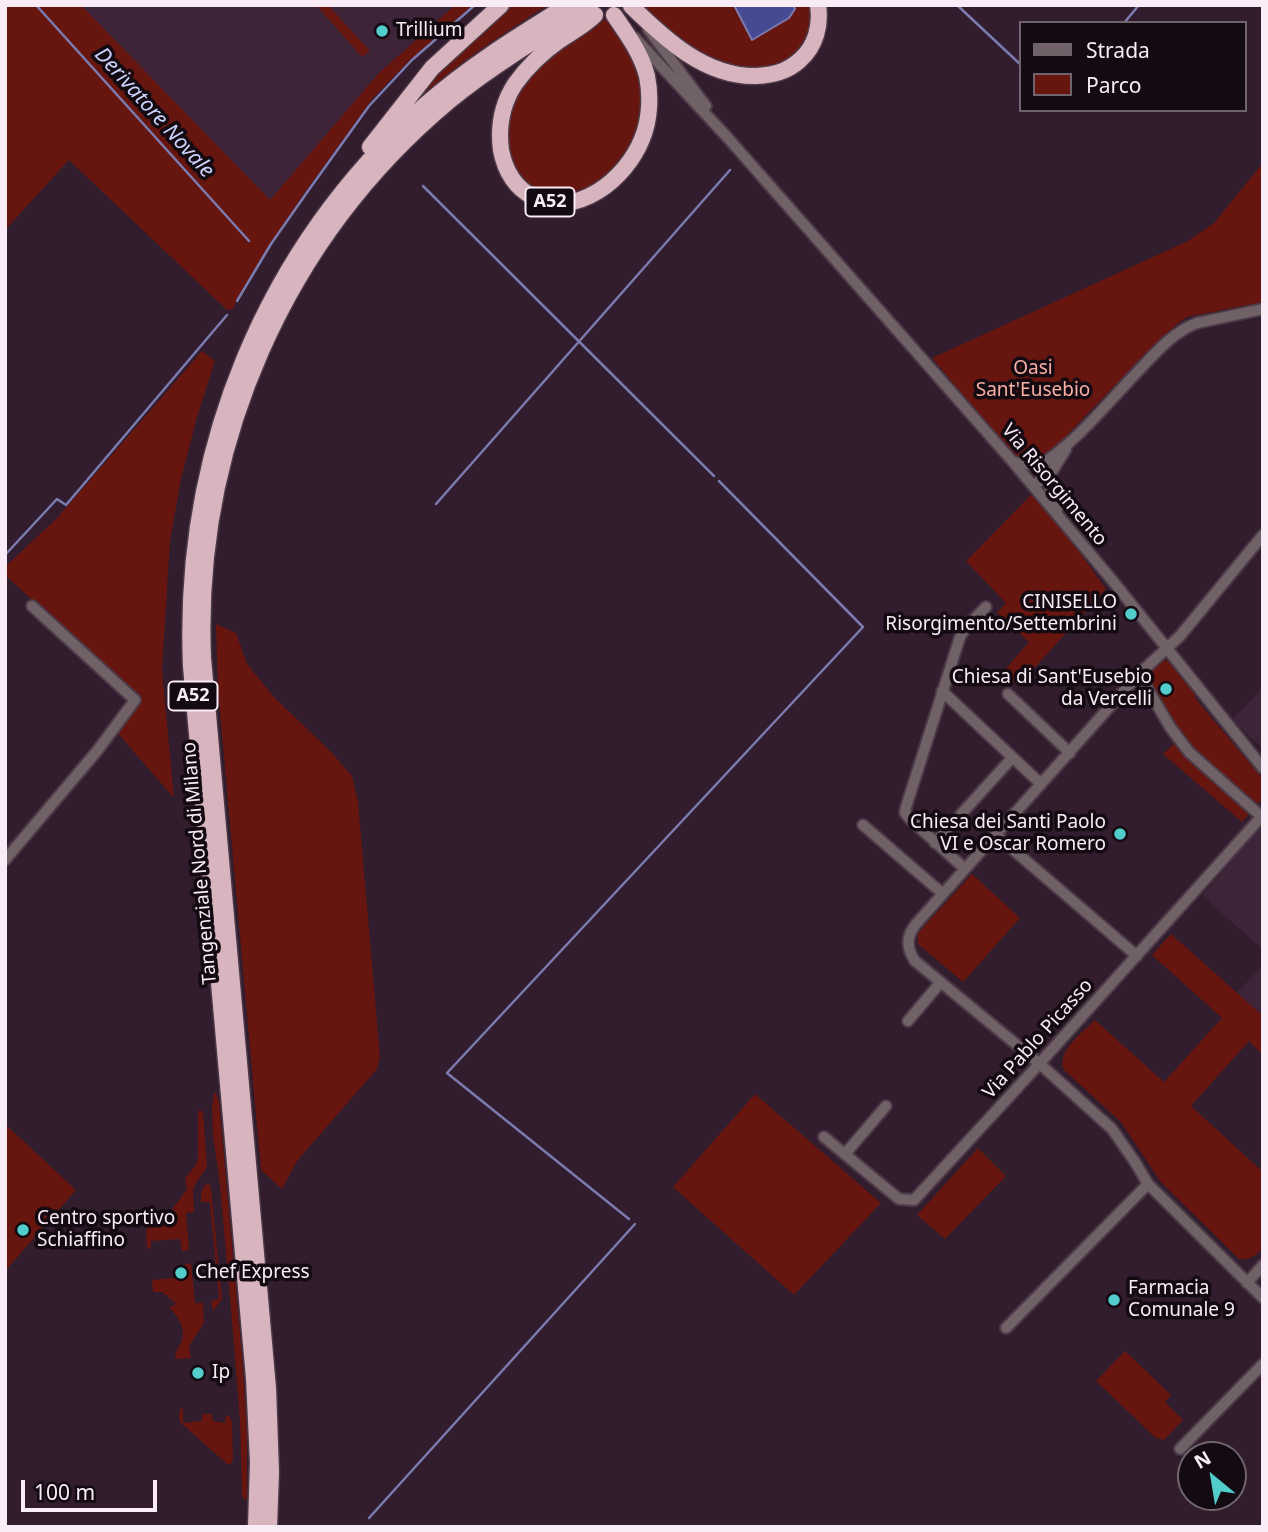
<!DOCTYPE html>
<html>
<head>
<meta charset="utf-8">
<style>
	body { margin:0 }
	#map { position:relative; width:1268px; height:1532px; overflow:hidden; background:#311d2d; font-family:"Noto Sans",sans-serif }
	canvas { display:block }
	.frame { position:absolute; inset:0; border:7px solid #faecf7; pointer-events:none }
	.legend { position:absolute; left:1019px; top:21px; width:228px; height:91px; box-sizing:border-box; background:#130a12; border:2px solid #6f646e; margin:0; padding:9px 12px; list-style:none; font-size:21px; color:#faecf7 }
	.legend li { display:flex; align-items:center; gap:14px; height:35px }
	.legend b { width:35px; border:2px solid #6f646e }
	.north { position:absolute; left:1177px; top:1441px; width:70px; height:70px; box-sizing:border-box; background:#130a12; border:2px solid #6f646e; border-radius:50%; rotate:330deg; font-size:19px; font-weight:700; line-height:28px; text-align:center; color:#faecf7 }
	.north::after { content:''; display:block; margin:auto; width:24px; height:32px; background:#52cdcc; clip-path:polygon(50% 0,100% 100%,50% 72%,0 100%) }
	.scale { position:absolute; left:21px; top:1480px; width:136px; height:32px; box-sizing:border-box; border:4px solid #faecf7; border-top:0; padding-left:9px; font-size:21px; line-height:24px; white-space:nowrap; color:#faecf7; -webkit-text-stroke:5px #130a12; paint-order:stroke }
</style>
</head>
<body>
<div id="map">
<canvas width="1268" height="1532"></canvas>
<div class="frame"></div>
<ul class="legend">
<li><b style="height:9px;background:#6f6165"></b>Strada</li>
<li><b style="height:19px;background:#66160f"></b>Parco</li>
</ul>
<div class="north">N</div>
<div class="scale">100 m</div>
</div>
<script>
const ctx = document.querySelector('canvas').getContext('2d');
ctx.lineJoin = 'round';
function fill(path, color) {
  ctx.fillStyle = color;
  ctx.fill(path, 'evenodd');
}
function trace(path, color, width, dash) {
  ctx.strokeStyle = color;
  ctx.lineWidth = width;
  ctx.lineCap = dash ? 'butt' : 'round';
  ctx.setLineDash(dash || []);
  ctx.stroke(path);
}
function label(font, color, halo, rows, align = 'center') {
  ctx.font = font + ' "Noto Sans",sans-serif';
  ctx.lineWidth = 7;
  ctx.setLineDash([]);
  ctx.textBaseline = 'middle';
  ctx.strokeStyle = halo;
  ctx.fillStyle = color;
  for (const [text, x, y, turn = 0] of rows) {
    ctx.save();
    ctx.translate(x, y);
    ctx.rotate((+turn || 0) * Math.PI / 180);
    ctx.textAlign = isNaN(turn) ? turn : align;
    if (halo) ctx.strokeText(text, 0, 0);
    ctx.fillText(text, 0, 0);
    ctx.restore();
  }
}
const built = new Path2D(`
	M79 5H455L378 74 270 201Z
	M1262 688 1263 689V749L1232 720Z
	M1262 826H1263V950L1202 895Z
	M1263 965V1016L1237 993Z`);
const green = new Path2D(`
	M5 5H81L270 200 378 74 455 5H473L410 60 373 98 305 192 268 248 237 299 233 309 227 310 69 160 5 230Z
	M316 5H328L370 51 362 57Z
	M507 5H548C500 35 453 67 411 105L409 104Z
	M638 5H734L752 40 795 9 793 5H815V29L794 61 758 72 702 58Z
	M607 18 623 39 636 61 646 102 635 146 598 187 565 198 526 189 508 160 506 122 518 89 554 51Z
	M1263 163V302L1187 317 1176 325 1145 354 1050 453C1037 460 1024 464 1012 454L932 358 1188 241 1214 223Z
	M202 351 215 361 197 417 181 479 170 541 162 670 174 798 115 730 141 699 6 576V566L57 518Z
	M1032 494 1073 543 1106 589 1018 686 1003 672 1029 642 997 613 1006 603 966 561Z
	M216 624 236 633 247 664 274 697 331 752 352 776 358 802 380 1057 377 1069 297 1161 282 1189 261 1170 218 690Z
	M1160 660 1168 661 1196 696 1195 698 1263 779V798L1242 822 1163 754 1181 737 1144 677Z
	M972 874 1020 918 963 982 918 944V933Z
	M1171 934 1263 1016V1055L1249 1041 1191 1106 1263 1172V1248C1255 1256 1251 1260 1239 1259L1161 1182 1121 1122 1064 1070C1056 1051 1083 1032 1095 1020L1164 1082 1222 1018 1152 955Z
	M214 1093H216L219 1102 242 1356 247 1431V1499L244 1500 242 1494 240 1421 231 1308 220 1185 213 1135 212 1109Z
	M755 1094 881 1203 794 1295 673 1187Z
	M199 1110 203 1112 207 1167 196 1183 193 1190 194 1212 186 1213 189 1250 182 1251 180 1239 151 1241V1248L147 1249 146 1231 156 1217 168 1215 187 1189 185 1178 196 1165 198 1158V1113Z
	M5 1124 76 1190 5 1271Z
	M978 1148 1006 1176 945 1239 917 1215Z
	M209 1183 211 1188 222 1299 213 1311 211 1301 219 1299 210 1202H201V1194L204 1186Z
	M191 1263 195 1303H203L204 1323 189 1346 191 1358 175 1359C175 1352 178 1349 181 1343 187 1329 178 1317 169 1307L175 1305V1301L172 1302 171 1298H168V1295H164V1292H153L152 1280 184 1277 183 1265Z
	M1125 1351 1171 1395 1165 1402 1183 1420 1164 1440 1156 1438 1096 1381Z
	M183 1408V1423L202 1421V1414H212L213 1421 225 1423 226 1415 230 1417 232 1422 233 1460 231 1464H227L181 1423 179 1418 180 1409Z`);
const water = new Path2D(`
	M734 5H793L795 9 789 18 752 40Z`);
const stream = new Path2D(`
	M36 5 249 241
	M957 5 1021 65
	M1124 23 1139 5
	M423 186 714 476
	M237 301 271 244 308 191 369 106 412 60 475 5
	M436 504 730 170
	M5 555 57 499 66 505 227 315
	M629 1219 447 1073 863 627 719 481
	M369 1518 635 1224`);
const minor = new Path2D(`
	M648 29 706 106
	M635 38 727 137 1013 462 1112 580 1263 768
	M1013 462 1039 466C1079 440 1109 401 1142 367 1158 350 1175 331 1197 323L1263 309
	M1048 478 1051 495 1057 510
	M1032 485 1048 478 1066 449
	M1263 535 1180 636 1139 674 916 924C906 936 906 948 915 961L1040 1064 1112 1129 1135 1162 1148 1184 1263 1298
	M1139 674 1170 727 1189 752 1263 818
	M942 691 1041 784
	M1008 694 1070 753
	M863 825 943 894
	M996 835 1137 956
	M935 843 1012 758
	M5 860 97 751 135 700 32 606
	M965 869 910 819 905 813 906 807 960 637 966 627 986 607
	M908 1021 940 983
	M824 1137 899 1199 914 1200 1030 1074 1263 815
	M845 1154 886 1106
	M1247 1283 1263 1265
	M1006 1328 1148 1184
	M1180 1449 1263 1364`);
const highway = new Path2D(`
	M631 6C665 39 705 77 756 76 773 75 787 72 800 60 816 46 821 25 818 5
	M595 15C585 25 572 32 560 40 543 52 527 67 515 84 502 104 498 127 501 150 505 171 514 187 533 197 577 219 626 179 642 139 650 120 651 96 647 76 641 53 627 34 614 15
	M370 147 432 68 501 5
	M256 1527 258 1462 254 1378 191 666C182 451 264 249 425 105 469 66 518 36 568 5
	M269 1527 271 1472 268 1388 203 658C194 445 285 238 449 101 493 65 542 36 590 7`);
const markers = [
	[382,31,7,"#52cdcc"],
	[1131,614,7,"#52cdcc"],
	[1166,689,7,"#52cdcc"],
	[1120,834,7,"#52cdcc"],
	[23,1230,7,"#52cdcc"],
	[181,1273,7,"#52cdcc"],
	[1114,1300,7,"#52cdcc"],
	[198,1373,7,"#52cdcc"]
];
const shields = [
	[550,202,49],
	[193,696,49]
];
const shieldNames = [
	["A52",550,202],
	["A52",193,696]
];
const poiNames = [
	["Trillium",396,31],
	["CINISELLO",1117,603,"right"],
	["Risorgimento/Settembrini",1117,625,"right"],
	["Chiesa di Sant'Eusebio",1152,678,"right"],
	["da Vercelli",1152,700,"right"],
	["Chiesa dei Santi Paolo",1106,823,"right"],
	["VI e Oscar Romero",1106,845,"right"],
	["Centro sportivo",37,1219],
	["Schiaffino",37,1241],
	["Chef Express",195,1273],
	["Farmacia",1128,1289],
	["Comunale 9",1128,1311],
	["Ip",212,1373]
];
const parkNames = [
	["Oasi",1033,369],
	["Sant'Eusebio",1033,391]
];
const streetNames = [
	["Via Risorgimento",1054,485,50],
	["Tangenziale Nord di Milano",200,863,-95],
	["Via Pablo Picasso",1038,1039,-48]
];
const waterNames = [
	["Derivatore Novale",154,113,48]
];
fill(built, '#3d2438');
fill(green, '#66160f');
fill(water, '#464a92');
trace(water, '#7c7bb0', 2);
trace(stream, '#7c7bb0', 2.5);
trace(minor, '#4d3a49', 14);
trace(highway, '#4d3a49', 19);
trace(minor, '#6f6165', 10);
trace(highway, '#d8b5be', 16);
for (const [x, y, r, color] of markers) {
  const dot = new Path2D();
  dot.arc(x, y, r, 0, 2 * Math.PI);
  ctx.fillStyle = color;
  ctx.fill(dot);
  trace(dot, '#130a12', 2.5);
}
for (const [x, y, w] of shields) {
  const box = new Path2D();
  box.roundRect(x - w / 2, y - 14.5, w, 29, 5);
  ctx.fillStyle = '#130a12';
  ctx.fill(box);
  trace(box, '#faecf7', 2);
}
label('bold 18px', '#faecf7', null, shieldNames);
label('19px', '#faecf7', '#130a12', poiNames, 'left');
label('19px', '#f8afa4', '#130a12', parkNames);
label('19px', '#faecf7', '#130a12', streetNames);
label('italic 21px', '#ccd3fd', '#130a12', waterNames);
</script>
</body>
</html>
